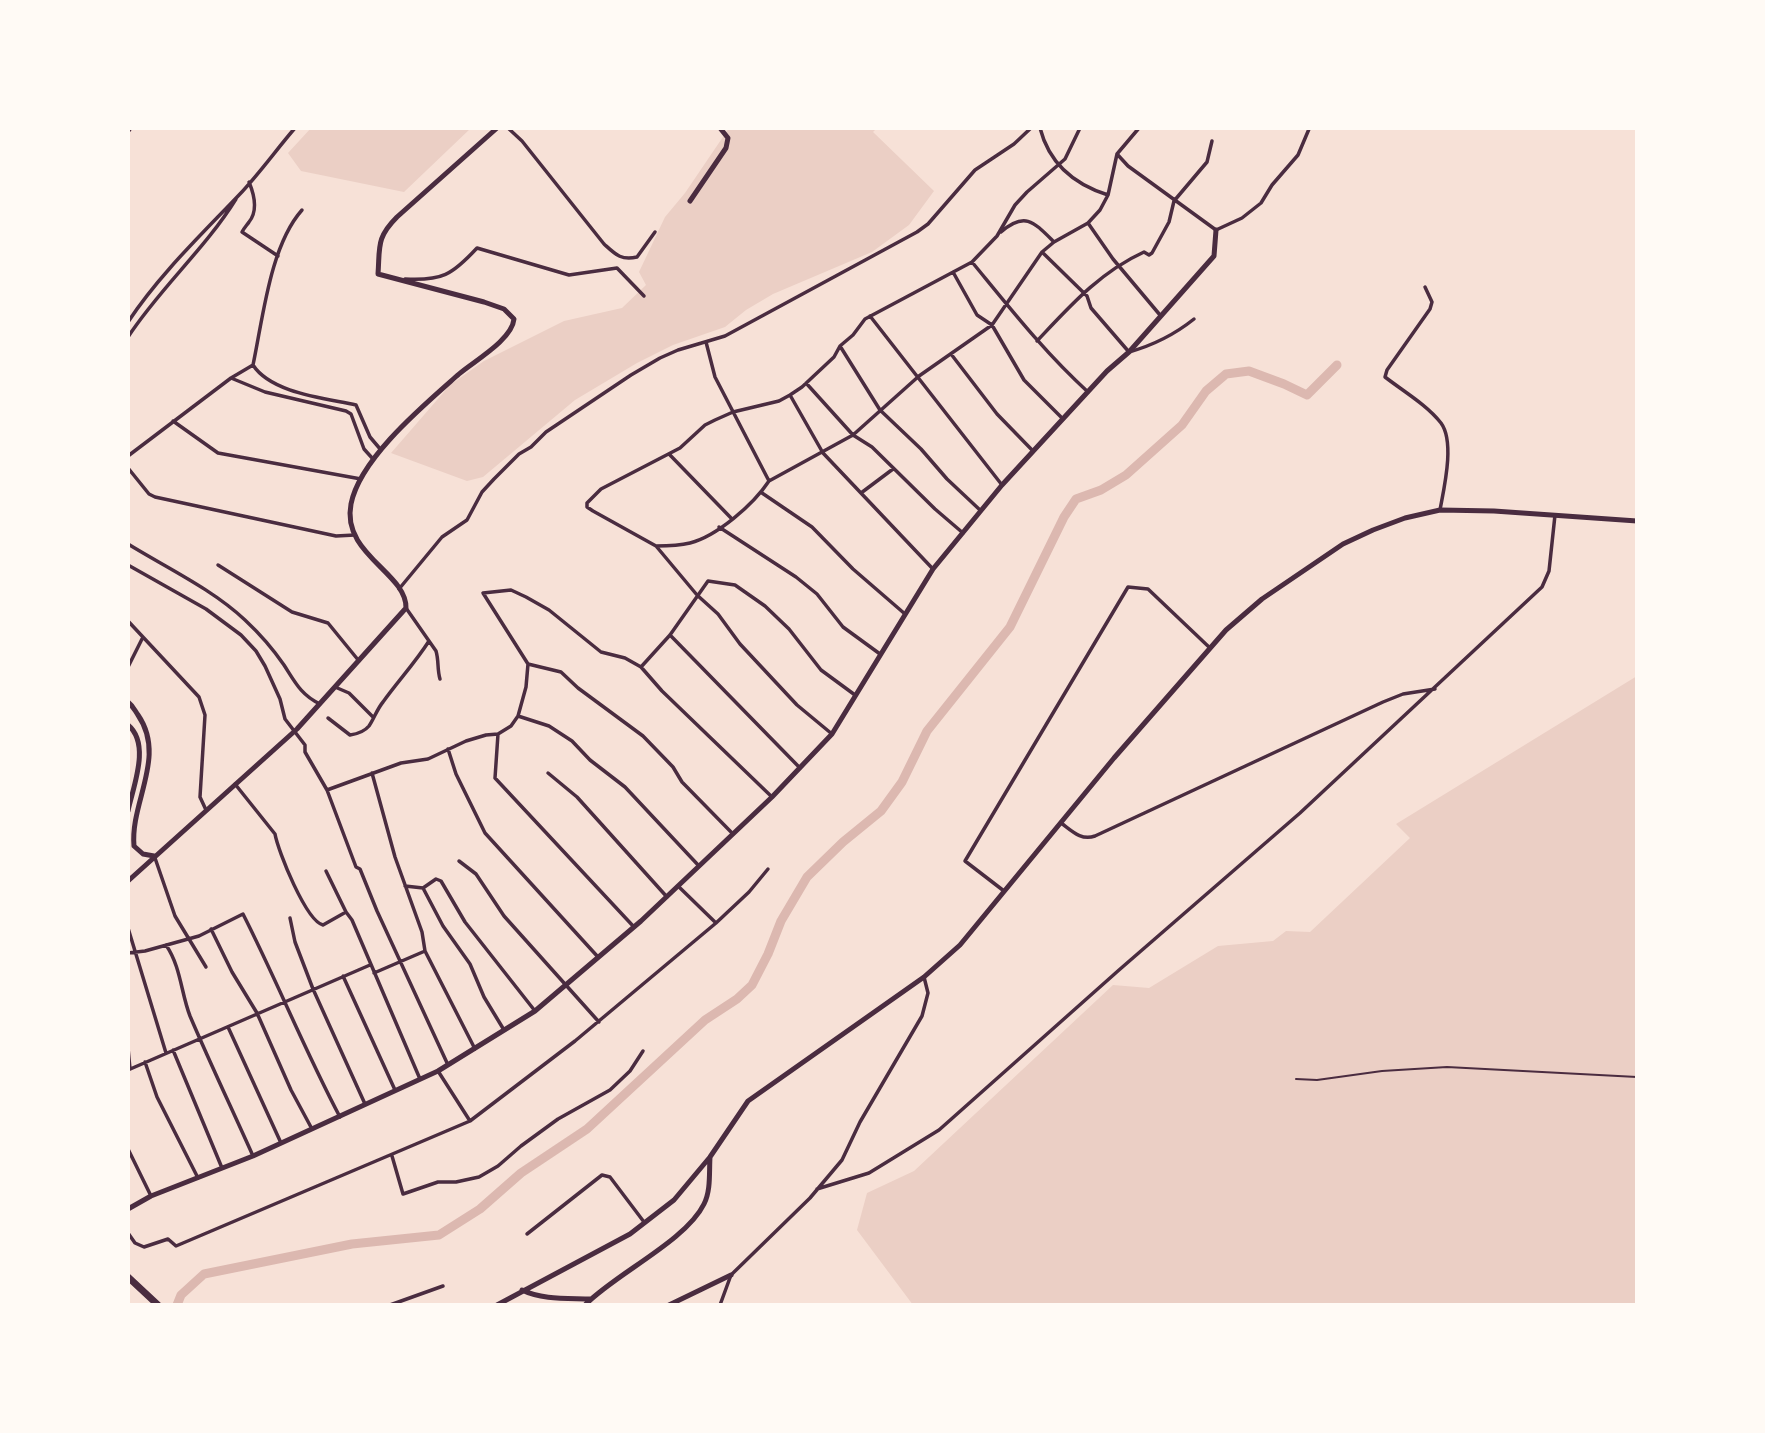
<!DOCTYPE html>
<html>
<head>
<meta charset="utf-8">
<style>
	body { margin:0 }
	#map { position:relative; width:1765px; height:1433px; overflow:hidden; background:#f7e1d7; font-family:Commissioner,sans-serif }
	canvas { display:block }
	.frame { position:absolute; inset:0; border:130px solid #fffaf5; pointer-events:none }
</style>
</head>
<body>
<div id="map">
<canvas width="1765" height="1433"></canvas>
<div class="frame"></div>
</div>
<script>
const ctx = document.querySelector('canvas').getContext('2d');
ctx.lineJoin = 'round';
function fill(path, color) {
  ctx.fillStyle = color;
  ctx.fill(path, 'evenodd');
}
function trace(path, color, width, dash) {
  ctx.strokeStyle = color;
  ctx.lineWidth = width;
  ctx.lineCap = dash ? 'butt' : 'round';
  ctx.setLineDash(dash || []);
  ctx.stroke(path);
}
const green = new Path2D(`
	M311 128H471L404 192 301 171 288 153Z
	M729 128H877L873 132 934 191 909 225 872 252 773 294 746 310 725 327 673 345 637 363 575 400 483 477 467 481 391 453 450 385 484 361 564 321 622 308 646 285 639 272 665 217 685 193Z
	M1637 676V1305H913L857 1230 867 1193 914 1171 1113 985 1149 988 1218 946 1273 941 1286 931 1310 932 1410 838 1396 824Z`);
const canal = new Path2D(`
	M177 1305 181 1295 204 1274 352 1244 439 1235 480 1209 521 1173 587 1129 705 1020 737 999 752 985 768 954 781 921 807 877 843 842 881 811 902 782 927 731 1010 627 1064 517 1076 499 1101 490 1126 475 1182 425 1206 391 1226 374 1249 371 1284 384 1307 395 1337 365`);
const service = new Path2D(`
	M1296 1079 1317 1080 1382 1071 1447 1067 1637 1077`);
const minor = new Path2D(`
	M508 128 522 141 604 244C615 254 621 261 637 257L655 232
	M1040 128C1049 163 1073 184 1108 195
	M128 132 131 128
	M1117 154 1128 166 1216 230 1242 218 1261 203 1272 185 1298 155 1309 129
	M249 182C254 194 258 211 249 222 247 225 244 228 242 232L278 256
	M302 210C270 246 263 318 253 365 271 393 324 398 356 405L370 437 381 450
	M1088 223 1113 259 1160 315
	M1001 232C1025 211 1034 222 1054 242
	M1042 252 1087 296 1091 308 1129 352C1154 345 1174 335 1194 319
	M972 262C1009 307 1045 353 1088 392
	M953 272 977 315 992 325 1024 380 1063 419
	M405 279C442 281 452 275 477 248L569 275 617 268 644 296
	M1425 287 1432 302 1430 309 1387 370 1385 377C1403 391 1427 405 1441 423 1455 442 1444 488 1440 510
	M870 316 1002 485
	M128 322C159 275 201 235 239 195 259 174 276 150 295 128
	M128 337C160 288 205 249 236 199
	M1037 341C1070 306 1100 272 1144 252L1149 255 1152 253 1169 222 1174 201 1207 162 1212 141
	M706 342 715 377 769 481
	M840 346 880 410 921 449 947 479 980 510
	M951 354 997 414 1033 451
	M231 378 265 392 346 411 351 414 364 449 373 459
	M806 383 853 435 872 447 935 509 963 533
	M790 395 823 453 932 568
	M173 421 218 453 361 479
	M669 454 732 519
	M128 456 231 378 253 365
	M128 468 149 494 155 497 336 536 355 535
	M762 493 812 527 853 569 905 614
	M861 493 893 469
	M719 527 796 577 817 594 843 627 880 654
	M128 544C167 568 212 589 245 620 260 634 273 649 284 665 295 682 301 695 320 704
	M656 546C668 546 678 546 690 543 717 536 753 505 769 481L853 435 919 376 992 325 1042 252 1054 242 1088 223 1100 210 1108 195 1117 154 1139 128
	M128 565 206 609 241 635 256 651 265 666 280 699 285 719 305 745V752L327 790 356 867 360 869 377 911 448 1065
	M218 565 292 612 328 623 359 661
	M399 589 442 537 467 520 482 492 494 479 519 454 531 447 546 432 631 375 660 358 678 350 725 336 917 232 928 224 975 170 1014 144 1031 128
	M406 608 436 651C439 661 437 669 440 679
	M128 621 199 697 205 715 200 797 206 810
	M670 635 800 768
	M528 664 561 672 578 688 643 736 673 767 682 782 733 834
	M128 667 143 637
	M641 667 670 635 708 581 735 585 765 606 789 629 821 670 855 695
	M335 687 349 693 373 717
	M518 716 549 726 572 741 590 760 625 787 699 866
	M328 718 350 735C357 734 364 732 369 726 374 719 377 709 383 702 398 681 415 663 429 641
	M832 734 797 705 740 644 718 614 697 595 656 546 593 511 587 507V503L601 489 680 448 705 425 715 420 733 412 779 401 790 395 802 387 834 357 840 346 853 335 865 319 972 262 997 236 1015 205 1027 192 1065 159 1080 128
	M448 749 456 774 485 833 598 957
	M372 773 395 857 422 932 425 951 475 1049
	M548 773 577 797 667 897
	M235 784 275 834C278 851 306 921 323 925L346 912 352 920 420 1079
	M327 790 401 763 428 759 466 741 486 735 498 734
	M1061 823C1072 831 1081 841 1095 836L1383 702 1403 694 1435 689
	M155 858 175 916 206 967
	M459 861 476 874 504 916 599 1022
	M326 871 346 912
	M405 886 423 888
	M1004 891 965 861 1128 587 1148 589 1210 648
	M290 918 295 942 313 989 365 1104
	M716 923 749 892 768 869
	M634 927 495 778 498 734 511 726 518 716 526 687 528 664 483 593 511 590 526 597 549 610 601 652 625 658 641 667 662 691 772 797
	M128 928 166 1053
	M211 929 232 972 257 1013 291 1090 312 1129
	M166 945C181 967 181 993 190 1016 210 1063 232 1109 253 1156
	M128 953 145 951 199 936 243 914C277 981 305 1051 340 1117
	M374 973 425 951
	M343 976 395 1090
	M228 1027 281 1143
	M504 1030 484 997 470 964 443 926 423 888 436 879 441 881 465 922 535 1011
	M128 1048 130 1069
	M173 1050 222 1168
	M145 1062 157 1097 198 1178
	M128 1070 370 965
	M438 1071 470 1121
	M128 1149 151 1196
	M392 1156 403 1194 438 1182H456L479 1177 498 1166 521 1146 558 1119 610 1090 630 1071 643 1051
	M817 1189 869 1173 939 1130 1119 970 1300 813 1542 587 1549 571 1555 515
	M128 1233 135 1243 144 1247 168 1239 176 1246 470 1121 575 1041 716 923 678 886
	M527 1234 602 1175 610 1177 644 1222
	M390 1305 443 1286
	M720 1305 731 1275 810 1198 842 1160 860 1122 922 1016 928 993 924 977`);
const tertiary = new Path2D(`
	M690 201 726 148 728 138 720 128
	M128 702C133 706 134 709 138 715 167 757 130 802 134 846L143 854 154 856
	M128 725C151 744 133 787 128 811
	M128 881 297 729 406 608C407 573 341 554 351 504 360 458 424 405 459 374 474 361 512 340 514 319L504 309 484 302 378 274C380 247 376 238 397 217L497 128
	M128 1209 151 1196 253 1156 438 1071 535 1011 641 921 772 797 832 734 933 569 1002 485 1107 371 1129 352 1214 256 1216 230
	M522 1290C542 1300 568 1298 591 1299
	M497 1305 630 1234 674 1200 710 1157 748 1101 924 977 960 945 1114 758 1226 630 1262 599 1343 544 1373 530 1405 518 1440 510 1494 511 1637 521
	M585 1305C615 1274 686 1241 704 1204 711 1190 709 1173 710 1157
	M669 1305 731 1275`);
const motorway = new Path2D(`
	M128 1277 158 1305`);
fill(green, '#ebcfc5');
trace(canal, '#dcb8b0', 9);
trace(service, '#4a2c40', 2);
trace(minor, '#4a2c40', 3.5);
trace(tertiary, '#4a2c40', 5);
trace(motorway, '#4a2c40', 7);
</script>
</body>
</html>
